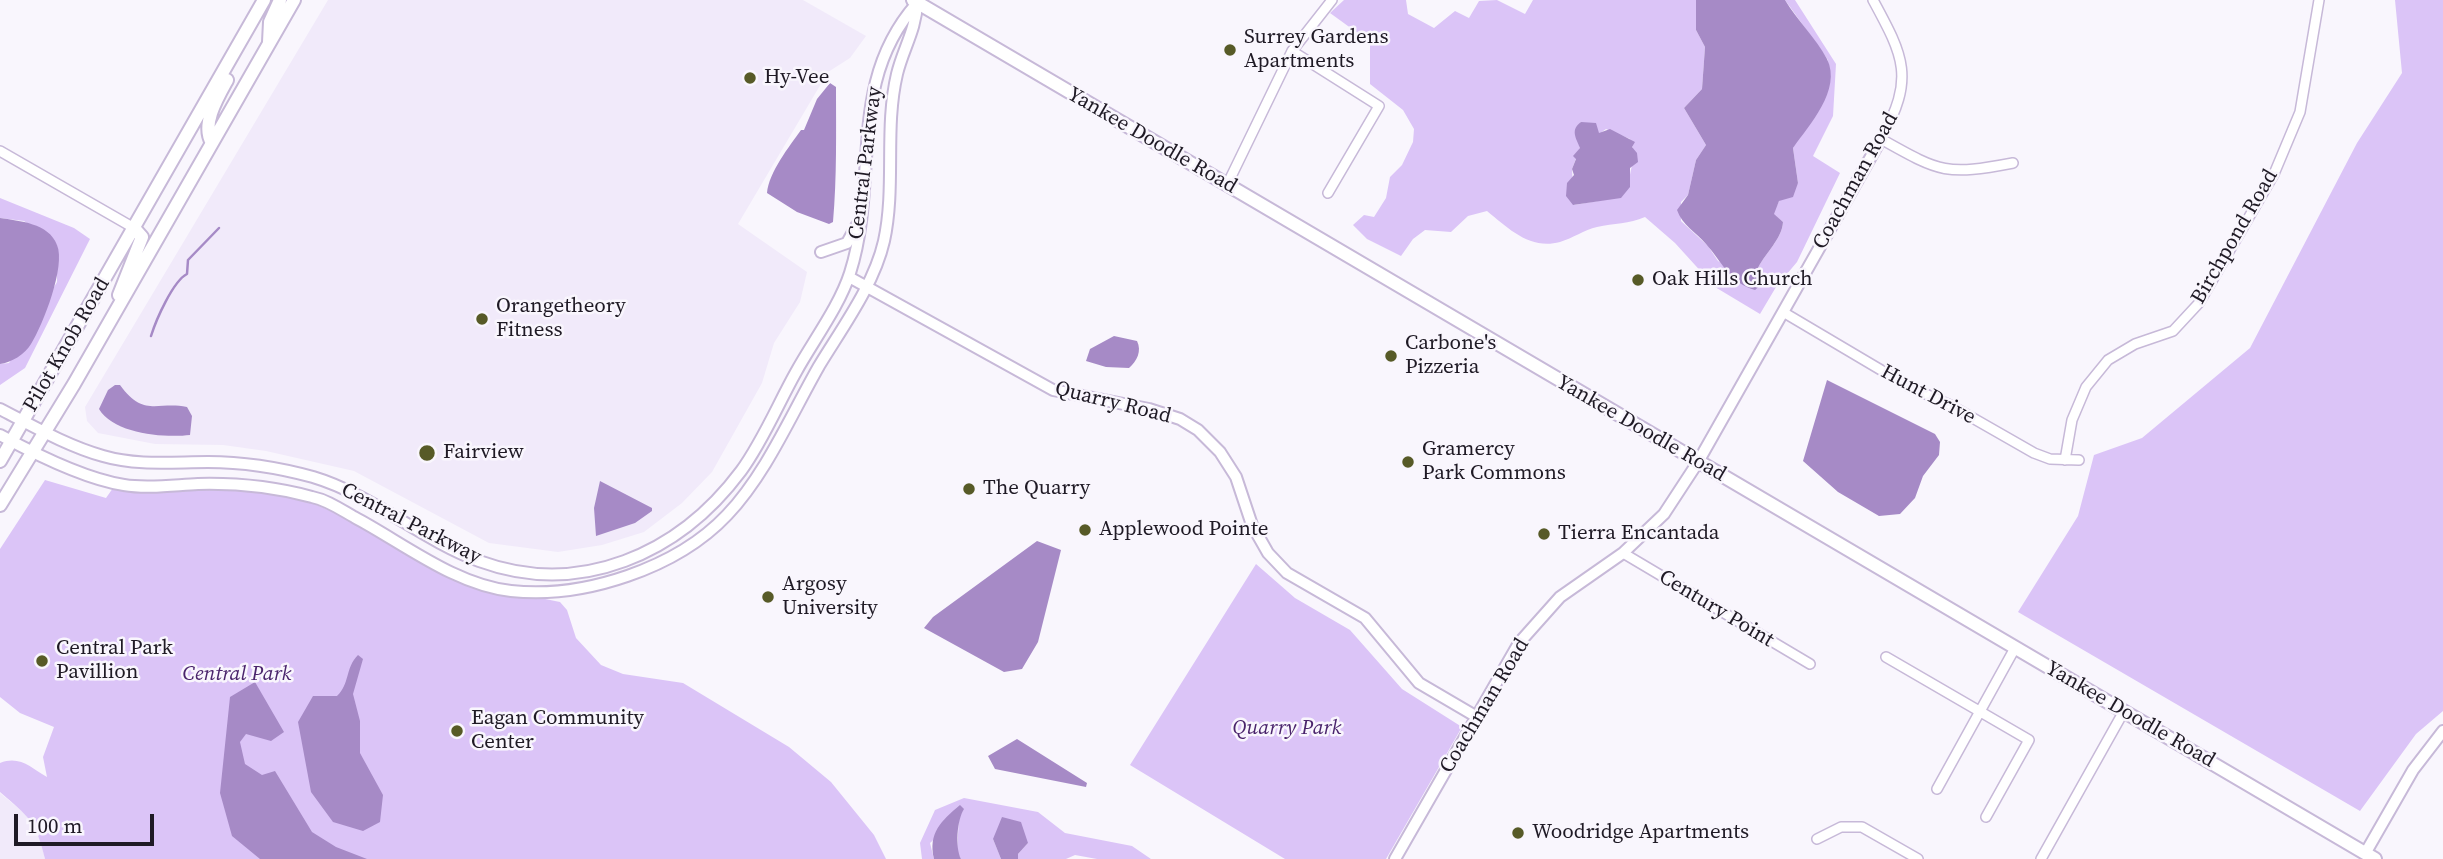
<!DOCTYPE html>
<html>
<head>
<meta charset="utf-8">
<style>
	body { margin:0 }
	#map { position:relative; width:2443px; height:859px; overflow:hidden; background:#f9f6fd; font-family:"Source Serif 4",serif }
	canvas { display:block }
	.scale { position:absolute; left:14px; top:814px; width:140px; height:32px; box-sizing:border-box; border:4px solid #1f1a25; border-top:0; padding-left:9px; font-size:21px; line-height:24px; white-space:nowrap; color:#1f1a25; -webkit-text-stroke:5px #f9f6fd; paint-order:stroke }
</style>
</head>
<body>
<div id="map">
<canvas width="2443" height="859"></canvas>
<div class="scale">100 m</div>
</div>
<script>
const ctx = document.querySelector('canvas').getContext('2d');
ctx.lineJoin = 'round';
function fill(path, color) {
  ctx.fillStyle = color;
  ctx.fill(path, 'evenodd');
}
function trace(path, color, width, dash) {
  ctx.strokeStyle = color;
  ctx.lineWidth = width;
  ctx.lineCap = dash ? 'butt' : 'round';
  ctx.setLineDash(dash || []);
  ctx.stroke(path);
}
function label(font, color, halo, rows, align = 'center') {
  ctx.font = font + ' "Source Serif 4",serif';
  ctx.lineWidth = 5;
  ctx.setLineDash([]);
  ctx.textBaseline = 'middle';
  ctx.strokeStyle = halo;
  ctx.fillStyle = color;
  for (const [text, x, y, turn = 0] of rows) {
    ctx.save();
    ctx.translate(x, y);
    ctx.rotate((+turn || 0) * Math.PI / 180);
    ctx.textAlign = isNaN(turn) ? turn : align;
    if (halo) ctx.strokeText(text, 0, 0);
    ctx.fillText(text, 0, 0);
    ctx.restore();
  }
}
const built = new Path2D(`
	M328 0H803L866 36 850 58 828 72 738 224 807 272 800 302 774 343 762 383 712 472 682 503 644 532 602 545 558 552 489 543 354 471 266 451 223 445 155 444 98 433 87 421 85 407Z
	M0 793 29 817 38 831 45 859H0Z`);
const green = new Path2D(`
	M1344 0H1406L1408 14 1434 28 1455 11 1469 18 1479 1 1497 0 1525 14 1533 0H1696V30L1705 47 1702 89 1684 108 1706 145 1696 160 1688 195 1681 202V221L1708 246 1718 261 1762 283 1758 268C1766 252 1782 239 1783 222L1773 214 1779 201 1798 183 1793 148 1828 60 1785 0H1795L1836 64 1833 116 1813 156 1840 173 1797 262 1776 287 1760 314 1715 287 1675 243 1645 217C1629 224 1614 223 1597 227 1584 230 1573 238 1560 242 1530 250 1509 229 1487 211L1468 216 1451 232 1425 230 1413 239 1401 256 1367 239 1353 225 1364 215 1374 217 1386 198 1390 177 1402 165 1413 142 1414 129 1403 110 1370 84V42L1330 13ZM1581 122 1599 134 1606 129 1630 139 1635 157C1628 172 1632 185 1621 197L1574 205 1572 169 1580 148 1575 131Z
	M2395 0H2443V711L2416 734 2360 811 2018 612 2078 516 2094 455 2142 438 2250 348 2357 143 2402 73Z
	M0 198 74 228 90 239 25 368 0 385V364L9 363 57 282V245L24 221 0 218Z
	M45 480 106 498 113 488C173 494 237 482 295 498 352 513 394 551 446 577 483 596 521 593 560 602L567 610 576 638 601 665 623 674 683 683 789 747 831 782 874 835 886 859H45C36 821 29 817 0 792V763C20 755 31 768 47 777L43 757 54 727 20 713 0 697V549Z
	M1256 564 1295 598 1350 630 1402 689 1462 727 1386 859H1285L1130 765Z
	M964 798 1038 812 1065 833 1132 846 1151 859H1097L1075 855 1066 859H1018V854L1028 843 993 839 1001 859H961L957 852 959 817 930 843 934 859H922L920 843 935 810Z`);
const water = new Path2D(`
	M1696 0H1785C1797 20 1816 38 1827 59 1842 90 1809 125 1793 148L1798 183 1793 197 1779 201 1774 214 1783 222C1782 239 1766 252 1758 268L1763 283 1755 290C1730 283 1722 262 1706 244 1696 232 1682 225 1677 210L1688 195 1696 160 1706 145 1684 108 1702 89 1705 47 1696 30Z
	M830 83 836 87C836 132 837 177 833 222L829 224 797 212 767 193C769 172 789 147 801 130H804L817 99Z
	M1581 122 1596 123 1599 133 1610 129 1635 142 1632 147 1637 153 1638 162 1630 168V187L1621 198 1573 205 1566 196 1567 183 1574 175 1572 169 1576 159 1573 156 1580 148C1576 138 1570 130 1581 122Z
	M0 218C19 221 49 223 57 245 66 266 43 325 31 344 25 354 11 363 0 364Z
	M1114 336 1137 341C1142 351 1137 361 1129 368L1106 367 1086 361 1090 349Z
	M1827 380 1935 434 1940 442 1939 455 1923 476 1915 498 1900 514 1879 516 1838 492 1803 461Z
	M115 385H120C144 418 157 401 187 407L192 416 190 435C164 438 114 434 99 409L108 390Z
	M600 481 652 508V511L635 523 596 536 594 508Z
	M1037 541 1061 550 1038 642 1022 669 1004 672 924 628 933 617Z
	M358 655 363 659 353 694 360 721V753L383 795 380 822 363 831 333 822 311 792 298 722 313 696H337C350 684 345 668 358 655Z
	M255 682 284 732 271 741 246 734 240 742 245 764 262 775 275 771 312 832 336 847 367 859H260L232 836 220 793 230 697Z
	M1017 739 1087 783 1086 787 995 769 988 756Z
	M960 805 964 809C957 820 955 847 961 859H934C928 833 941 821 960 805Z
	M1002 817 1021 822 1028 843 1018 854V859H1001L993 839Z`);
const stream = new Path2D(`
	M151 336C156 320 173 281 187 274L188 260 219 228`);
const minor = new Path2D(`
	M1873 0C1904 57 1915 78 1881 139 1940 172 1945 176 2013 163
	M1292 51 1379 106 1328 193
	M0 151 134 228
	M1227 185 1292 51 1332 0
	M1783 312 1908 386 1950 405 2034 453 2050 459 2079 460
	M2065 460 2072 420 2086 387 2108 360 2135 344 2173 331 2199 303 2274 174 2300 112 2319 0
	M1623 553 1810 664
	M1886 657 2029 740 1986 817
	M1937 789 2015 648
	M1817 839 1841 827H1862L1918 859
	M2041 859 2124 711`);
const tertiary = new Path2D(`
	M821 252 847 243 857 225
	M849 277 1053 390 1149 409 1180 419 1198 430 1220 452 1236 477 1252 525 1268 553 1287 573 1365 618 1419 683 1477 717
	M0 409C33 426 67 446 103 456 137 466 173 462 208 462 243 462 280 468 313 477 373 495 420 539 479 561 580 598 679 554 741 471 763 441 778 404 796 372 813 341 839 307 850 273 880 179 845 83 918 2
	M0 435C35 454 84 479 124 485 147 489 175 485 198 484 237 483 275 487 312 497 327 500 340 509 354 517 403 543 455 585 511 591 584 599 677 568 727 515 766 474 791 415 819 366 842 328 874 285 884 241 896 186 884 129 897 74 903 49 916 30 917 3
	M2366 852 2413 770 2443 731
	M1395 859 1519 643 1560 597 1623 553 1664 514 1698 462 1881 139`);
const secondary = new Path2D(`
	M913 0 2375 859
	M269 42 270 22 280 0
	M212 143C201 125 217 98 227 80
	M119 295 142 237 134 228
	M0 461 264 0
	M0 505 74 384 294 0`);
const markers = [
	[1230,50,7,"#575a27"],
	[750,78,7,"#575a27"],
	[1638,280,7,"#575a27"],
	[482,319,7,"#575a27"],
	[1391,356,7,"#575a27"],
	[427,453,9,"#575a27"],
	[1408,462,7,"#575a27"],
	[969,489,7,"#575a27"],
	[1085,530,7,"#575a27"],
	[1544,534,7,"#575a27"],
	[768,597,7,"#575a27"],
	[42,661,7,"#575a27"],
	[457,731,7,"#575a27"],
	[1518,833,7,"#575a27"]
];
const poiNames = [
	["Surrey Gardens",1244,38],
	["Apartments",1244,62],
	["Hy-Vee",764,78],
	["Oak Hills Church",1652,280],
	["Orangetheory",496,307],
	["Fitness",496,331],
	["Carbone's",1405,344],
	["Pizzeria",1405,368],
	["Gramercy",1422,450],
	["Park Commons",1422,474],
	["Fairview",443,453],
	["The Quarry",983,489],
	["Applewood Pointe",1099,530],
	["Tierra Encantada",1558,534],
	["Argosy",782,585],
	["University",782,609],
	["Central Park",56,649],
	["Pavillion",56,673],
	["Eagan Community",471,719],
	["Center",471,743],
	["Woodridge Apartments",1532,833]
];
const streetNames = [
	["Yankee Doodle Road",1152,141,30],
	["Central Parkway",866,163,-83],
	["Coachman Road",1856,181,-61],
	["Birchpond Road",2235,237,-60],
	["Pilot Knob Road",67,345,-60],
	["Hunt Drive",1928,395,28],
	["Quarry Road",1113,403,14],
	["Yankee Doodle Road",1641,429,30],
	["Central Parkway",411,524,27],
	["Century Point",1716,609,31],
	["Coachman Road",1485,706,-59],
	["Yankee Doodle Road",2130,715,30]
];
const parkNames = [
	["Central Park",237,675],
	["Quarry Park",1287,729]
];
fill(built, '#f1eafa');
fill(green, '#dbc4f7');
fill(water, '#a68ac6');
trace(stream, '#a68ac6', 2.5);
trace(minor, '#c7b9d8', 12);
trace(tertiary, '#c7b9d8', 14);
trace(secondary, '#c7b9d8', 16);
trace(minor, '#fff', 9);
trace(tertiary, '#fff', 10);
trace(secondary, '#fff', 12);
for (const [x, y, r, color] of markers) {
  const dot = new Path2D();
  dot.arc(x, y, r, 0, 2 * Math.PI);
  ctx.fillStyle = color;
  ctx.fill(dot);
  trace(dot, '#f9f6fd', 2.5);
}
label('21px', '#1f1a25', '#f9f6fd', poiNames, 'left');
label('21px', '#1f1a25', '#f9f6fd', streetNames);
label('italic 21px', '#4a246c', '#f9f6fd', parkNames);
</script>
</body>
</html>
